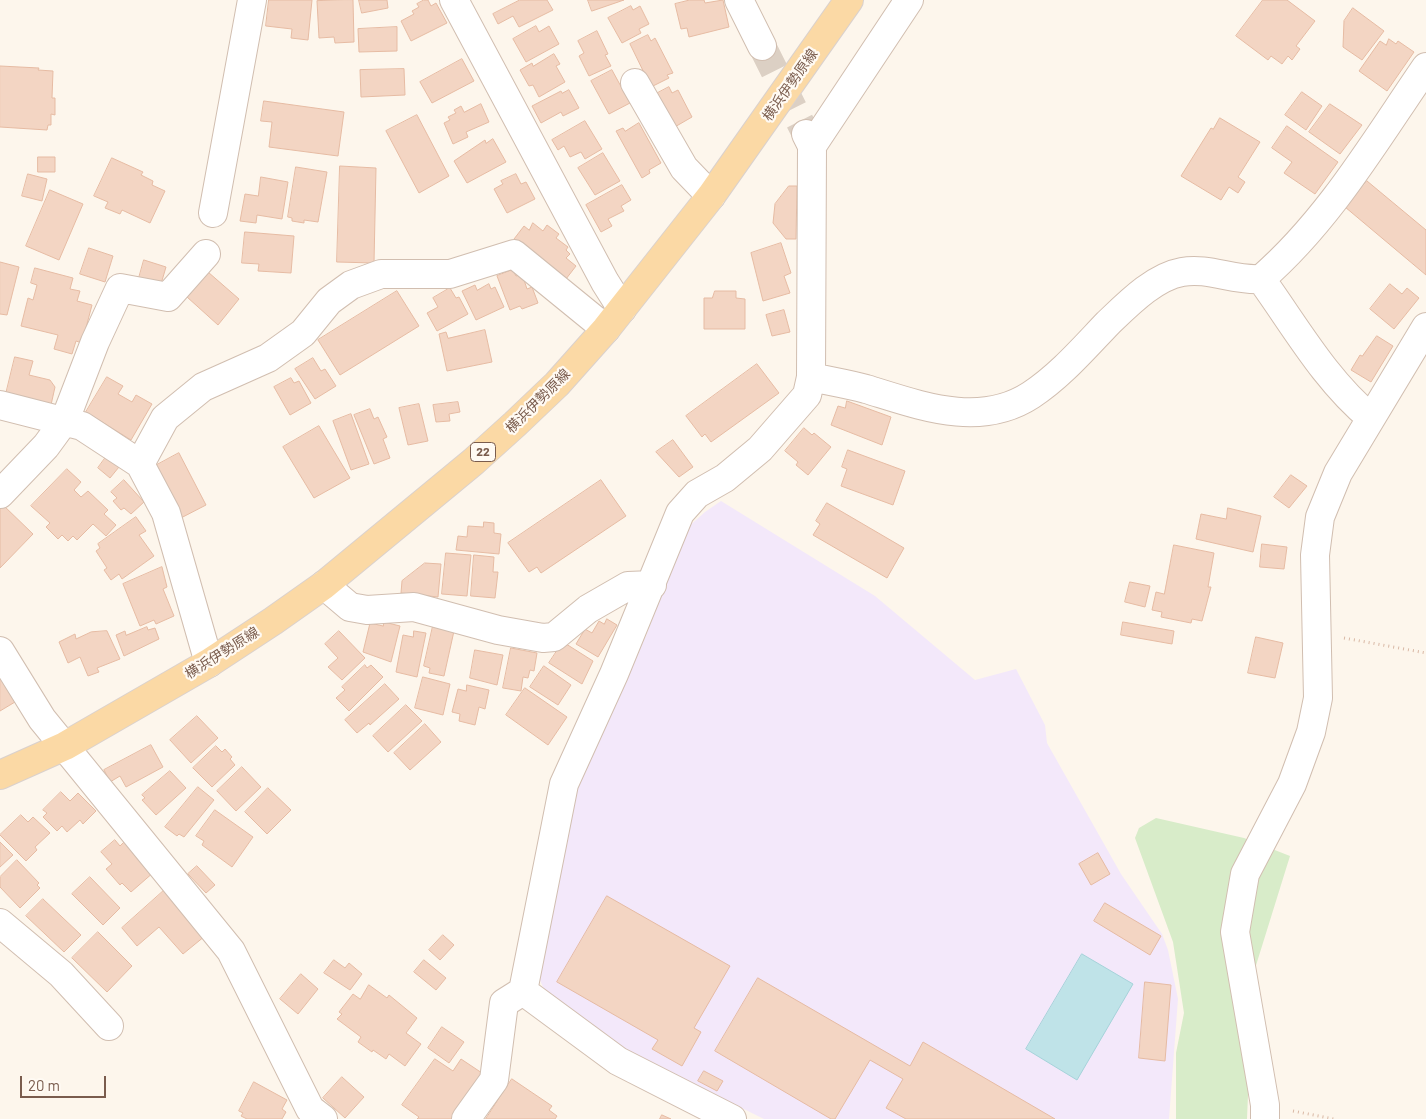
<!DOCTYPE html>
<html>
<head>
<meta charset="utf-8">
<style>
	body { margin:0 }
	#map { position:relative; width:1426px; height:1119px; overflow:hidden; background:#fdf6ec; font-family:Barlow,sans-serif }
	canvas { display:block }
	.scale { position:absolute; left:20px; top:1076px; width:86px; height:22px; box-sizing:border-box; border:2px solid #7a5c4d; border-top:0; padding-left:6px; font-size:15px; line-height:18px; white-space:nowrap; color:#7a5c4d; -webkit-text-stroke:4px #fffaf3; paint-order:stroke }
</style>
</head>
<body>
<div id="map">
<canvas width="1426" height="1119"></canvas>
<div class="scale">20 m</div>
</div>
<script>
const ctx = document.querySelector('canvas').getContext('2d');
ctx.lineJoin = 'round';
function fill(path, color) {
  ctx.fillStyle = color;
  ctx.fill(path, 'evenodd');
}
function trace(path, color, width, dash) {
  ctx.strokeStyle = color;
  ctx.lineWidth = width;
  ctx.lineCap = dash ? 'butt' : 'round';
  ctx.setLineDash(dash || []);
  ctx.stroke(path);
}
function label(font, color, halo, rows, align = 'center') {
  ctx.font = font + ' Barlow,"Noto Sans JP",sans-serif';
  ctx.lineWidth = 4.5;
  ctx.setLineDash([]);
  ctx.textBaseline = 'middle';
  ctx.strokeStyle = halo;
  ctx.fillStyle = color;
  for (const [text, x, y, turn = 0] of rows) {
    ctx.save();
    ctx.translate(x, y);
    ctx.rotate((+turn || 0) * Math.PI / 180);
    ctx.textAlign = isNaN(turn) ? turn : align;
    if (halo) ctx.strokeText(text, 0, 0);
    ctx.fillText(text, 0, 0);
    ctx.restore();
  }
}
const education = new Path2D(`
	M721 501 875 596 975 680 1016 669 1045 725 1047 743 1121 874 1162 934 1168 950 1178 999 1169 1119H764L628 1052 547 996 539 978 583 762 646 636 671 570 678 536 705 512Z`);
const green = new Path2D(`
	M1156 818 1244 838 1290 856 1253 975 1247 1119H1176V1053L1184 1013 1173 942 1135 838 1139 828Z`);
const water = new Path2D(`
	M1082 954 1133 984 1077 1080 1026 1049Z`);
const building = new Path2D(`
	M269 0H312L308 40 291 38 292 29 266 26Z
	M353 0 354 42 335 43 334 37 319 38 317 1Z
	M359 0H387L388 8 362 13Z
	M424 0H428L431 6 436 3 447 23 411 41 401 21 414 14 412 11 419 7 417 4Z
	M520 0H547L553 10 519 27 513 16 498 24 493 14Z
	M588 0H624L592 11Z
	M690 0H704L705 3 723 0 729 27 689 37 687 28 681 29 675 4Z
	M1263 0H1287L1315 21 1296 46 1300 49 1292 60 1288 56 1282 64 1271 56 1268 60 1236 36Z
	M631 6 633 10 640 6 649 24 639 29 641 33 622 43 608 18Z
	M1353 8 1384 31 1362 60 1343 47 1344 21Z
	M536 26 539 32 549 26 559 44 526 62 513 39Z
	M397 27V51L359 52 358 29Z
	M597 31 608 54 605 55 611 66 589 76 579 56 584 53 578 41Z
	M648 35 651 41 655 38 673 73 667 75 669 78 651 87 630 44Z
	M1389 39 1396 44 1398 41 1414 52 1387 91 1359 71 1380 41 1386 45Z
	M554 54 560 64 556 66 565 82 539 97 533 85 529 86 520 70 532 63 533 66Z
	M462 59 474 81 432 103 420 82Z
	M0 66 39 68 38 70 53 71 52 98H55V115L51 114V125H48L47 130 0 127Z
	M404 69 405 95 361 97 360 70Z
	M612 70 630 103 609 114 591 81Z
	M669 87 672 93 678 90 692 117 673 128 654 95Z
	M569 90 579 108 563 116 561 112 541 123 532 106 561 91 562 93Z
	M1302 92 1322 106 1306 130 1285 115Z
	M264 101 344 112 338 156 269 147 272 122 261 121Z
	M481 104 489 122 466 132 468 137 453 144 444 123 450 120 448 117 456 113 454 110 461 106 464 112Z
	M1330 104 1362 125 1340 154 1309 132Z
	M417 115 449 176 419 193 386 131Z
	M1220 118 1260 142 1238 177 1245 182 1238 193 1229 187 1221 200 1181 176 1211 128 1213 129Z
	M585 121 602 149 585 159 581 152 570 157 564 146 558 150 552 140Z
	M639 123 661 163 649 170 650 173 642 178 616 131 623 128 625 131Z
	M1287 126 1338 162 1315 194 1284 173 1292 162 1272 148Z
	M493 139 506 162 467 183 454 161 485 140 486 143Z
	M603 153 620 181 595 195 578 168Z
	M38 157H55V172H38Z
	M112 158 143 172 141 175 153 181 152 185 165 191 150 223 122 210 120 214 105 208 108 202 94 196Z
	M340 166 376 168 374 263 337 262Z
	M296 167 327 172 318 222 304 220V223L292 221V218L288 217Z
	M28 174 47 179 42 201 22 196Z
	M516 174 521 184 526 182 535 199 507 213 494 189 503 184 501 181Z
	M261 177 288 182 282 219 257 215 256 223 240 221 245 194 258 196Z
	M1367 181 1426 230V275L1345 207Z
	M622 185 631 200 621 206 624 211 608 219 612 226 601 232 586 205Z
	M789 186H797L796 239H786L773 223 775 204Z
	M50 190 83 204 59 260 26 246Z
	M533 223 543 231 547 225 559 234 556 238 568 247 566 250 570 254 566 258 576 266 566 279 514 239 524 226 529 230Z
	M245 232 294 236 291 273 258 271 259 264 242 263Z
	M781 243 791 273 784 276 790 293 763 301 751 253Z
	M89 248 113 256 105 282 80 274Z
	M144 260 166 267 161 284 139 278Z
	M0 262 19 267 7 315 0 314Z
	M35 268 73 278 70 289 80 291 77 301 92 305 82 343 76 341 72 354 54 349 58 335 21 326 28 298 33 300 37 285 31 283Z
	M513 270 516 276 522 274 527 289 532 287 538 303 522 309 520 306 510 310 497 276Z
	M208 272 239 299 218 325 187 297Z
	M489 284 491 289 495 287 504 307 476 320 462 291 475 285 477 290Z
	M1390 284 1402 294 1407 288 1419 298 1394 329 1370 309Z
	M450 288 456 298 459 297 468 314 437 331 427 313 438 307 433 298Z
	M397 291 419 326 340 375 318 340Z
	M715 291H736V298L745 299V329H704V298H712Z
	M784 310 790 332 772 336 766 315Z
	M485 330 492 362 447 371 439 334 446 332 448 338Z
	M1377 336 1393 346 1371 382 1351 370 1360 355 1362 356Z
	M15 357 33 361 29 375 50 380 55 387 51 405 6 394Z
	M313 358 321 371 325 369 336 386 315 399 295 369Z
	M757 364 779 393 711 442 705 434 702 437 686 416Z
	M107 377 123 386 118 394 132 402 136 395 152 404 131 440 86 412Z
	M291 378 294 383 299 381 311 403 290 415 274 387Z
	M847 401 891 417 882 445 831 425 838 406 845 408Z
	M458 402 460 412 449 414 450 421 436 422 433 405Z
	M419 404 428 441 408 445 399 408Z
	M370 409 374 419 378 417 387 437 383 439 390 458 374 464 354 415Z
	M351 414 369 464 351 470 333 421Z
	M319 426 350 478 314 498 283 447Z
	M804 428 812 435 814 433 831 447 808 475 796 465 798 462 785 451Z
	M673 440 693 467 679 477 656 452Z
	M848 450 905 471 893 505 841 486 847 469 842 467Z
	M179 453 206 505 177 520 155 466Z
	M106 457 119 467 110 478 98 468Z
	M67 469 81 482 74 490 81 497 88 491 108 510 104 514 116 525 106 536 93 524 77 540 73 536 68 541 62 535 58 539 46 527 50 523 31 506Z
	M1291 475 1307 486 1289 508 1274 497Z
	M124 480 144 502 131 514 124 508 121 510 113 501 117 498 111 492Z
	M601 480 626 516 541 573 537 567 529 572 508 543Z
	M827 503 904 548 887 578 813 535 820 524 816 521Z
	M2 504 33 534 0 568V505Z
	M1228 508 1261 516 1253 552 1196 539 1201 514 1226 519Z
	M136 517 146 531 139 535 154 556 122 579 119 574 111 580 104 570 107 568 96 551 100 548 98 544Z
	M484 522 494 523V533L501 534 499 554 456 550 458 536 467 537 468 526 483 527Z
	M1262 544 1287 547 1284 569 1260 567Z
	M1174 545 1214 553 1208 587H1211L1202 621 1192 619 1191 623 1161 617 1162 612 1152 610 1156 592 1164 594Z
	M446 553 471 555 467 596 442 594Z
	M474 555 494 557 493 572H498L495 598 471 596Z
	M425 563 441 564 438 597 401 593 402 581Z
	M162 567 167 587 163 589 174 616 156 624 154 620 140 626 123 584Z
	M1130 582 1150 586 1145 607 1125 602Z
	M607 619 617 625 598 657 576 644 585 629 592 633 599 621 604 624Z
	M384 622 400 626 391 662 363 652 370 623 383 626Z
	M1123 622 1174 631 1172 644 1121 635Z
	M433 626 454 631 444 676 429 673 430 668 424 666Z
	M147 627 148 630 155 628 159 639 124 656 116 635 125 631 126 635Z
	M107 631 120 659 97 668 99 672 88 676 80 657 68 663 59 642 75 634 76 639 91 632Z
	M339 631 365 658 342 680 328 667 338 658 325 644Z
	M414 631 426 633 417 677 396 672 403 635 413 637Z
	M1256 637 1283 643 1275 678 1248 673Z
	M563 642 593 661 582 684 549 663Z
	M511 648 537 653 534 671 530 670 528 678 523 677 521 691 503 688Z
	M475 650 503 655 497 685 470 678Z
	M365 665 367 668 371 665 383 677 349 711 336 698 345 690 342 687Z
	M544 666 571 685 558 705 530 687Z
	M0 677 15 702 0 711Z
	M423 677 450 684 443 715 415 708Z
	M385 684 399 699 370 725 369 723 357 733 345 720Z
	M467 685 489 690 485 709 479 707 475 725 459 721 460 714 452 712 458 689 466 691Z
	M525 688 567 717 548 745 506 715Z
	M406 705 422 721 388 752 373 736Z
	M197 716 218 738 191 763 170 740Z
	M425 724 441 742 410 770 394 753Z
	M151 745 163 767 126 787 120 776 110 782 104 770Z
	M216 746 222 752 225 749 232 757 230 759 235 765 212 787 193 768Z
	M242 767 261 787 236 811 217 791Z
	M170 771 186 788 156 815 142 800 145 798 142 795Z
	M198 787 214 800 184 837 179 834 177 836 165 827Z
	M268 788 291 810 267 834 245 812Z
	M61 792 70 801 78 793 96 811 83 824 80 820 67 832 62 826 57 831 43 817 47 813 43 810Z
	M215 810 253 837 232 867 202 845 204 841 196 836Z
	M21 815 28 822 33 817 50 833 35 847 37 850 26 861 0 835Z
	M115 840 120 846 125 841 154 872 131 892 122 883 120 885 106 869 112 864 101 852Z
	M0 842 13 855 0 867Z
	M1098 853 1110 874 1091 885 1079 864Z
	M17 860 39 883 37 885 40 888 20 908 0 887V877Z
	M197 866 215 885 206 893 188 874Z
	M90 877 120 908 103 925 72 894Z
	M169 886 189 914 185 917 205 936 183 954 159 927 137 946 122 928Z
	M607 896 730 966 694 1028 701 1032 682 1066 652 1049 658 1040 557 982Z
	M43 899 81 935 64 952 26 916Z
	M1105 903 1161 936 1150 955 1094 921Z
	M98 932 132 966 107 992 72 958Z
	M443 935 454 945 440 960 429 950Z
	M334 960 345 968 349 963 362 974 350 990 324 973Z
	M424 960 446 978 436 990 414 972Z
	M301 974 318 989 298 1014 280 999Z
	M758 978 910 1066 923 1042 1055 1119H906L886 1108 903 1079 870 1060 835 1119H831L715 1051Z
	M1145 982 1171 985 1165 1061 1139 1058Z
	M369 985 387 998 389 995 417 1018 406 1033 421 1044 405 1066 389 1054 386 1059 373 1050 372 1052 358 1042 361 1037 337 1019 342 1014 339 1012 353 994 360 999Z
	M442 1027 464 1042 449 1063 428 1048Z
	M435 1059 453 1071 461 1059 485 1075 454 1119H417L419 1117 402 1105Z
	M704 1071 723 1081 717 1091 698 1081Z
	M342 1077 364 1097 345 1118 323 1098Z
	M512 1079 552 1106 549 1110 557 1116 555 1119H486Z
	M254 1082 287 1100 282 1109 286 1112 282 1119H247L241 1116 243 1113 239 1111Z
	M662 1115 671 1119H660Z`);
const minorTunnel = new Path2D(`
	M762 46 806 134`);
const path = new Path2D(`
	M1344 638 1426 653
	M1293 1111 1334 1119`);
const minor = new Path2D(`
	M454 0 605 282 622 309
	M739 0 762 46
	M635 83 684 168 711 196
	M812 146 909 0
	M213 213 252 0
	M1261 279C1295 326 1325 380 1371 418
	M811 377C829 381 848 384 866 389 919 405 979 429 1031 395 1060 376 1084 348 1108 323 1128 304 1154 277 1182 272 1208 267 1234 281 1261 279 1329 220 1375 141 1426 67
	M0 405 82 426 140 464 166 513 209 663
	M140 464 165 418 203 387 268 358 303 333 329 301 351 285 381 274H450L514 254 606 329
	M0 494 46 446 65 420 95 342 120 288 168 297 206 254
	M324 585 350 607 367 610 414 607 498 630 543 638 554 637 588 609 628 586 652 585
	M0 651 42 719 231 951 310 1109 323 1119
	M0 923 61 974 109 1026
	M466 1119 494 1080 504 1003 523 991
	M732 1119 618 1061 523 991 564 784 614 674 680 513 697 494 725 478 760 449 807 395 811 377 812 146 806 134
	M1265 1119V1105L1235 932 1245 874 1292 784 1311 732 1318 698 1315 555 1320 517 1338 473 1426 327`);
const major = new Path2D(`
	M0 775 65 746 209 663 273 621 324 585 473 462 515 424 557 384 606 329 711 196 849 0`);
const shields = [
	[483,452,25]
];
const shieldNames = [
	["22",483,452]
];
const streetNames = [
	["横浜伊勢原線",790,85,-55],
	["横浜伊勢原線",538,401,-45],
	["横浜伊勢原線",222,653,-32]
];
fill(education, '#f3e8fa');
fill(green, '#d8ecc9');
fill(water, '#bfe3e8');
trace(water, '#a5d3da', 1);
fill(building, '#f3d5c3');
trace(building, '#e6bba3', 1);
trace(minorTunnel, '#dcd0c4', 28, [28, 14]);
trace(minor, '#d1beb0', 30);
trace(major, '#dad1cd', 30);
trace(path, '#d9b8a5', 3, [1, 4]);
trace(minor, '#fff', 28);
trace(major, '#fbd9a5', 28);
for (const [x, y, w] of shields) {
  const box = new Path2D();
  box.roundRect(x - w / 2, y - 9.5, w, 19, 4);
  ctx.fillStyle = '#fffaf3';
  ctx.fill(box);
  trace(box, '#7a5c4d', 1);
}
label('bold 12px', '#7a5c4d', null, shieldNames);
label('14px', '#7a5c4d', '#fffaf3', streetNames);
</script>
</body>
</html>
